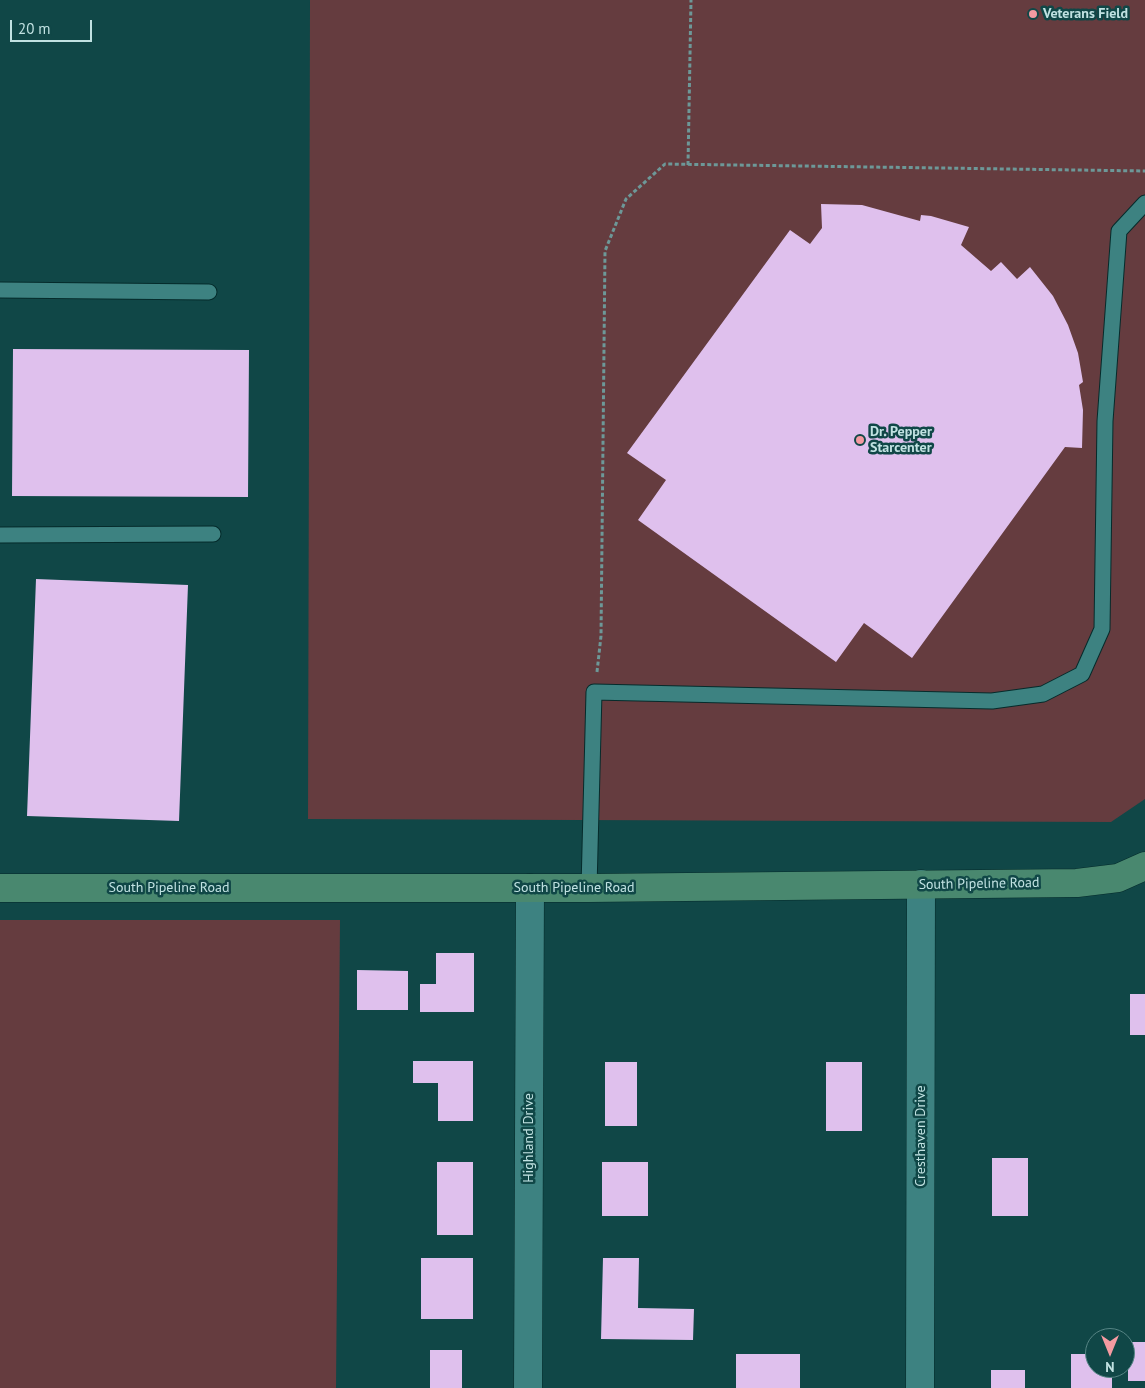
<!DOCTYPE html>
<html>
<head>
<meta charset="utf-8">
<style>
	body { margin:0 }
	#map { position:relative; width:1145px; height:1388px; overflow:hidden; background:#104747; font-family:"PT Sans",sans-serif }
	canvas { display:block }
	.north { position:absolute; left:1085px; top:1328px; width:50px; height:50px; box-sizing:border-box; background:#104747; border:1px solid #578585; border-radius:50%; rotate:180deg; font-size:14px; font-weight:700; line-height:20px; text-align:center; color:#c1e2e2 }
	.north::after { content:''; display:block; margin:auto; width:18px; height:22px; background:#f49aa1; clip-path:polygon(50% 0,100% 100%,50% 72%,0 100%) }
	.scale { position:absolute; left:10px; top:20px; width:82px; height:22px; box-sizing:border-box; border:2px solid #c1e2e2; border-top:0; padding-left:6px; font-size:15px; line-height:18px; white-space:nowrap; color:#c1e2e2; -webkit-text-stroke:4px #104747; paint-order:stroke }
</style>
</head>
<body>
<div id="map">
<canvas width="1145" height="1388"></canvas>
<div class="north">N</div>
<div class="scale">20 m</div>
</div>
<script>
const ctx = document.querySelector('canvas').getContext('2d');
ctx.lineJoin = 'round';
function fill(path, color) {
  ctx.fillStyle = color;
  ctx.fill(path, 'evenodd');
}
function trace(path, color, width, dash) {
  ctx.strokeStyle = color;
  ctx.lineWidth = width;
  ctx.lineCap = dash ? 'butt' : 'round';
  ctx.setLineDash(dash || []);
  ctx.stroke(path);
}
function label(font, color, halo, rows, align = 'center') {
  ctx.font = font + ' "PT Sans",sans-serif';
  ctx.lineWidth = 5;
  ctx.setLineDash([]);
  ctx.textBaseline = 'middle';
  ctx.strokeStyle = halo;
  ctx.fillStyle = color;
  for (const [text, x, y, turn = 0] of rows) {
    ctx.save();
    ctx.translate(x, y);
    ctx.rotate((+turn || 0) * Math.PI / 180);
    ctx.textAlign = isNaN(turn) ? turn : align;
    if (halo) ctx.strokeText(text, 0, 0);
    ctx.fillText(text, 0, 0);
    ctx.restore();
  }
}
const green = new Path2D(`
	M310 0H1145V799L1111 822 308 819Z
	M0 920H340L336 1388H0Z`);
const building = new Path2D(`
	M821 204 862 205 920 221 921 215 931 216 969 227 961 245 991 271 1001 262 1017 279 1030 267 1053 296 1068 325 1078 353 1083 382 1079 385 1083 410 1082 448 1065 447 912 658 864 623 836 662 638 520 666 480 627 453 790 230 810 244 822 228Z
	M13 349 249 350 248 497 12 496Z
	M36 579 188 585 179 821 27 816Z
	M436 953H474V1012H420V984H436Z
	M357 970 408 971V1010H357Z
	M1130 994H1145V1035H1130Z
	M413 1061H473V1121H438V1083H413Z
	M605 1062H637V1126H605Z
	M826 1062H862V1131H826Z
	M992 1158H1028V1216H992Z
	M437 1162H473V1235H437Z
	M602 1162H648V1216H602Z
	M421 1258H473V1319H421Z
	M603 1258H639L638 1308 694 1309 693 1340 601 1339Z
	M1128 1342H1145V1381H1128Z
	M430 1350H462V1388H430Z
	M736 1354H800V1388H736Z
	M1071 1354H1095V1368H1112V1388H1071Z
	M991 1370H1025V1388H991Z`);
const path = new Path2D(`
	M688 165 691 0
	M597 672 601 636 605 251 626 199 665 164 1145 171`);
const lane = new Path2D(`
	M0 290 209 292
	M0 535 213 534
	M589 888 594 692 992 701 1043 694 1082 674 1102 629 1105 421 1119 231 1145 203`);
const street = new Path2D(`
	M528 1388 530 888
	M920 1388 921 884`);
const secondary = new Path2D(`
	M0 888H589L1077 883 1118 878 1145 866`);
const markers = [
	[1033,14,5,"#f49aa1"],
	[860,440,5,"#f49aa1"]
];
const poiNames = [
	["Veterans Field",1043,14],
	["Dr. Pepper",870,432],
	["Starcenter",870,448]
];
const streetNames = [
	["South Pipeline Road",979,884,-1],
	["South Pipeline Road",169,888],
	["South Pipeline Road",574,888],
	["Cresthaven Drive",921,1136,-90],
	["Highland Drive",529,1138,-90]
];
fill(green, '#653c3f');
fill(building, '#dfc0ed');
trace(lane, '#052b2b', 17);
trace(street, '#052b2b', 29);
trace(secondary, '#052b2b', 29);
trace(path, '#6d9898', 3, [4, 2.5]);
trace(lane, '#3d8281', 15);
trace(street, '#3d8281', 28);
trace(secondary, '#49886f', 28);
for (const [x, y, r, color] of markers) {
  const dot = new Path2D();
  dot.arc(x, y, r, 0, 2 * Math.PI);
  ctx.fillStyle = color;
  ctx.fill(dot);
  trace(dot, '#104747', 2);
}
label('bold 14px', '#c1e2e2', '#104747', poiNames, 'left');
label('14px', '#c1e2e2', '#104747', streetNames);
</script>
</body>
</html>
